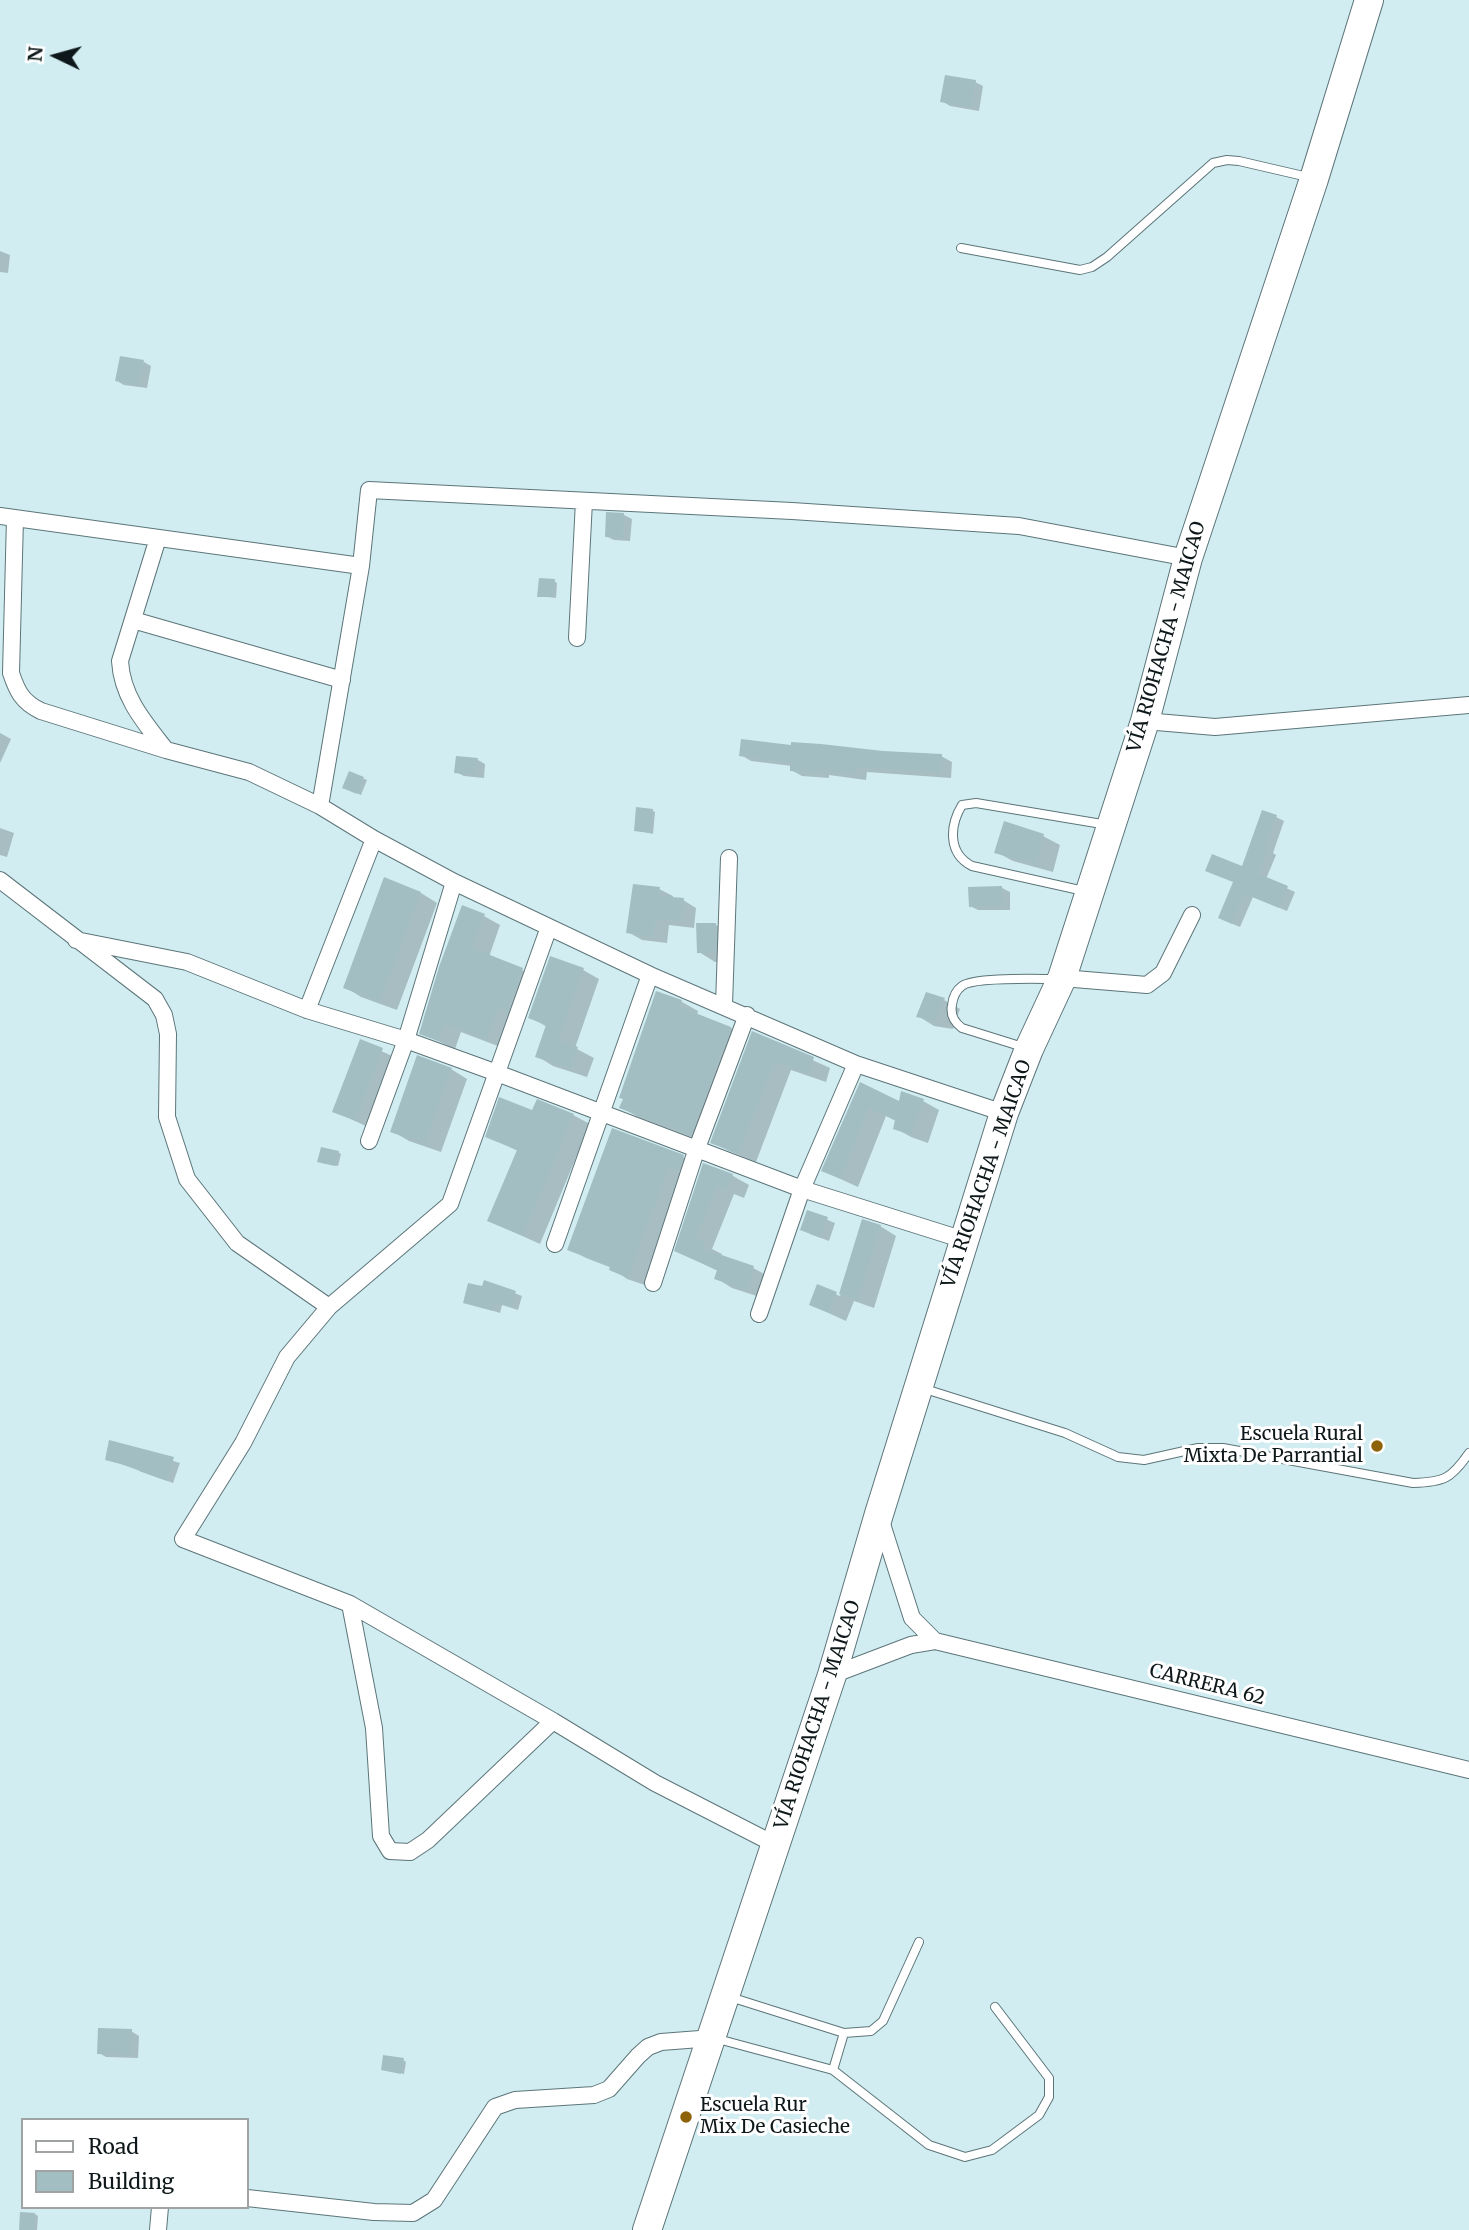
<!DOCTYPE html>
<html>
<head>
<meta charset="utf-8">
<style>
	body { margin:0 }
	#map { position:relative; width:1469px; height:2230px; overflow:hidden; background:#d1edf2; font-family:Merriweather,serif }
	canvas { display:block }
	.legend { position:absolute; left:21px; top:2118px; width:228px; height:91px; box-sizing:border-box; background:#fff; border:2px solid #9fa3a3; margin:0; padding:9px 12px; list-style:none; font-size:21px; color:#0e181a }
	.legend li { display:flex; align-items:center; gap:14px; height:35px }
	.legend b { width:35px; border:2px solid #9fa3a3 }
	.north { position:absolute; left:21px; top:21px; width:70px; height:70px; -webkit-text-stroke:5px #fff; paint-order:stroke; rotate:275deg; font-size:19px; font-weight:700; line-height:28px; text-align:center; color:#0e181a }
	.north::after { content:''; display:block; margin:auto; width:24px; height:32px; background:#0e181a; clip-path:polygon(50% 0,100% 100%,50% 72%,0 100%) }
</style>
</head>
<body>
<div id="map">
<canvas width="1469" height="2230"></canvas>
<ul class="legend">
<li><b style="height:9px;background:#fff"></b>Road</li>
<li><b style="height:19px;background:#a3bec2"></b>Building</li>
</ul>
<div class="north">N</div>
</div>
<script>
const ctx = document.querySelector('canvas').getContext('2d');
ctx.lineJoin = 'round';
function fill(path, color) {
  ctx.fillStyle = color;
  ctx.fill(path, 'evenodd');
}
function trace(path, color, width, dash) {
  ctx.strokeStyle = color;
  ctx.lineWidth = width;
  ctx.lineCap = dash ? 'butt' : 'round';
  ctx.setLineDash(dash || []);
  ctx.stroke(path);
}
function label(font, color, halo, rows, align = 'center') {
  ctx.font = font + ' Merriweather,serif';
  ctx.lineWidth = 6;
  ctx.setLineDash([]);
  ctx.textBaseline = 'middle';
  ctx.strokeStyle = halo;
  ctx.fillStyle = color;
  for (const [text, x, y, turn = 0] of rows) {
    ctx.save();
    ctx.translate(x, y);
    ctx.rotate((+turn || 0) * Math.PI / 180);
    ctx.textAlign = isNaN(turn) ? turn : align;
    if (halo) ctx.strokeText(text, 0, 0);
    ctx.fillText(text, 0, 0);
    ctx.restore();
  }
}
const shadow = new Path2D(`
	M975 82 983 86 979 111 950 106 942 101Z
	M0 251 10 255 8 273 0 272Z
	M144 362 151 366 147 388 124 385 117 381Z
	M624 515 632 519 630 541 614 540 606 536Z
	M554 581 557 583 556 598 539 596Z
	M0 733 11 739 0 763Z
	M883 753 941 756 952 762 951 778 867 772 866 780 829 775V778L802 776 791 770 792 766 751 761 741 755Z
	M478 760 485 764 484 778 464 776 456 772Z
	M350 773 367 780 361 795 347 789Z
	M652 810 655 812 653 834 635 830Z
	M1276 817 1284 821 1273 853 1276 855 1266 879 1295 892 1287 911 1253 897 1240 927 1228 922 1243 869Z
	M0 828 14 833 7 857 0 855Z
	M1043 836 1060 845 1053 872 1013 861 996 852Z
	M385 880 421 893 437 903 397 1010 361 997 345 987Z
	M1002 888 1010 892V910H978L970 906Z
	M659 889 673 896V899L683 900 696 908 694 928 669 925 667 943 642 940 628 932Z
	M484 916 500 925 489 957 522 970 539 979 503 1048 461 1032 455 1049 421 1033Z
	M716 925 732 934 731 962H715L699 952Z
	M583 970 599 979 575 1048 594 1058 587 1077 553 1066 537 1056 547 1027 530 1017Z
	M657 993 682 1002 698 1011 697 1015 731 1028 747 1037 707 1143 638 1117 622 1108Z
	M944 1000 960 1009 953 1029 934 1026 918 1016Z
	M753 1033 830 1068 826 1082 791 1070 756 1162 729 1151 712 1142Z
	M361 1042 399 1059 372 1129 334 1111Z
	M451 1069 467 1079 441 1152 409 1141 392 1131Z
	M860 1084 900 1104 923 1101 939 1110 928 1143 911 1137 895 1128 896 1121 886 1116 858 1187 823 1171Z
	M533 1112 573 1115 590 1124 540 1244 489 1221 518 1151 487 1136Z
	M613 1130 683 1157 699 1166 686 1175 645 1285 627 1279 612 1268 586 1258 569 1249Z
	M338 1152 341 1154 338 1166 322 1163Z
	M704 1165 733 1176 749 1185 744 1198 734 1194 712 1249 722 1254 720 1257 753 1268 770 1277 763 1298 732 1288 716 1278 718 1271 676 1251Z
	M808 1212 835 1223 829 1241 810 1234Z
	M863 1221 880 1226 896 1236 874 1308 854 1301 846 1321 811 1305 818 1287 840 1296Z
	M485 1282 522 1296 518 1310 502 1305 500 1313 465 1302 483 1289Z
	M111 1442 180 1463 173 1483 107 1459Z
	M131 2031 139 2036 138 2058 106 2057 99 2053Z
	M403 2060 406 2062 404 2074 383 2069Z
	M35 2214 38 2216 37 2230H21Z`);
const building = new Path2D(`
	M945 75 976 80 972 108 940 102Z
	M120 356 144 360 139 385 115 381Z
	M606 512 624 513 623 538 605 537Z
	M539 578 555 579 553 597H537Z
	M741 739 791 745V742L821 744 883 751 942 754 941 773 857 767 856 775 819 770V773L790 771V763L739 756Z
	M456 756 478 758 476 775 454 773Z
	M349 771 364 777 357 794 342 788Z
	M636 807 653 809 650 833 634 831Z
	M1262 810 1277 815 1266 848 1269 849 1259 874 1288 886 1279 908 1245 894 1232 924 1218 918 1233 882 1205 871 1212 854 1242 866Z
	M1004 821 1044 834 1036 864 994 853Z
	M384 877 421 892 380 1002 343 988Z
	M633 884 660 887 659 896 684 898 681 921 656 919 653 937 626 933Z
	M1002 886 1003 906 969 907 968 887Z
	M462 905 485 914 472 948 523 968 508 1011 499 1008 487 1040 445 1024 438 1041 419 1034 439 967Z
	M696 923H716L715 953H697Z
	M550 956 584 968 559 1040 578 1047 571 1069 535 1057 546 1025 528 1018Z
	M656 991 682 1000 680 1007 731 1027 691 1135 619 1108 623 1099 619 1098Z
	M926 992 945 998 936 1021 916 1017Z
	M752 1031 814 1057 809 1074 775 1062 739 1154 710 1143Z
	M360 1039 383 1048 356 1121 332 1112Z
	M417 1055 452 1068 425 1144 390 1132Z
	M860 1082 899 1101 901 1091 924 1099 911 1135 893 1129 895 1120 869 1108 841 1179 821 1171Z
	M499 1097 532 1110 537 1099 574 1114 523 1236 487 1221 517 1150 485 1137Z
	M612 1128 684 1155 678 1171 669 1167 628 1278 609 1270 610 1266 567 1250Z
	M321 1147 339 1151 335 1166 317 1162Z
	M703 1163 733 1174 727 1190 717 1186 696 1239 706 1243 704 1249 754 1266 747 1290 714 1279 717 1270 674 1251Z
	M807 1210 828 1217 821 1238 800 1230Z
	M862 1219 881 1225 858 1300 839 1294Z
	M484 1280 516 1291 511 1307 495 1302 493 1311 463 1303 468 1283 482 1286Z
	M817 1284 837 1292 829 1313 809 1305Z
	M109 1440 174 1457 167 1481 139 1471 140 1469 105 1460Z
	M98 2028 132 2029 131 2055 97 2054Z
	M383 2055 404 2058 401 2074 381 2070Z
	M20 2212 35 2213 34 2230H19Z`);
const lane = new Path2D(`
	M961 248 1080 270 1092 267 1107 257 1213 163 1227 160 1239 161 1308 177
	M1084 891 972 866C947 853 950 825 962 805L976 803 1108 825
	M1023 1047 962 1028C954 1022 950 1015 952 1005 953 997 955 991 962 986 973 977 1036 979 1054 979
	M925 1389 1065 1433 1118 1457 1144 1460 1198 1448H1223L1413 1483C1444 1482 1451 1479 1469 1453
	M730 1997 844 2033 871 2031 883 2021 919 1942
	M714 2038 833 2070 929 2145 965 2157 992 2150 1039 2115 1049 2097V2078L995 2007
	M833 2070 844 2033`);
const street = new Path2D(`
	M0 516 361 566
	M15 518 11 673C17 691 22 702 41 711L166 750 249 772 320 806 374 839 454 882 650 975 856 1064 1004 1113
	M158 538 120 661C122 697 144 722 166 750
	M133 620 342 680
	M577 638 584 501
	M1145 721 1215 727 1469 705
	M320 806 361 566 369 490 792 511 1019 526 1188 558
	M0 880 155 999 164 1015 168 1034 167 1117 187 1179 237 1243 329 1307
	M549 927 450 1204 329 1307 287 1357 243 1443 183 1539 350 1604 553 1721 655 1783 776 1845
	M76 940 187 962 307 1010 406 1040 497 1073 802 1189 964 1240
	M1062 978 1147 985 1163 973 1192 915
	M724 1005 729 858
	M307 1010 374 839
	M369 1141 406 1040 454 882
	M555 1244 650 975
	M653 1283 697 1148 747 1015
	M759 1314 802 1189 856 1064
	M880 1518 912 1618 935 1641
	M350 1604 374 1728 381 1836 390 1851 410 1852 428 1840 553 1721
	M832 1675 911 1645 935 1641 1469 1770
	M247 2198 374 2212 413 2213 434 2200 495 2107 515 2100 594 2095 609 2089 638 2056 648 2047 661 2042 713 2038
	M158 2230 160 2207`);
const highway = new Path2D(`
	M647 2230 832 1675 879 1514 1004 1113 1029 1049 1062 978 1145 721 1188 558 1314 179 1369 0`);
const markers = [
	[1377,1446,7,"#8e6208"],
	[686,2117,7,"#8e6208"]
];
const streetNames = [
	["VÍA RIOHACHA - MAICAO",1167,637,-74],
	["VÍA RIOHACHA - MAICAO",987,1174,-71],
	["CARRERA 62",1207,1685,14],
	["VÍA RIOHACHA - MAICAO",818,1715,-72]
];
const poiNames = [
	["Escuela Rural",1363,1435],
	["Mixta De Parrantial",1363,1457],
	["Escuela Rur",700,2106,"left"],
	["Mix De Casieche",700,2128,"left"]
];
fill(shadow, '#0003');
fill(building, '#a3bec2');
trace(lane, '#5c7579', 10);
trace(street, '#5c7579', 18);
trace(highway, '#5c7579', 30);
trace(lane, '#fff', 8);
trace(street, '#fff', 16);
trace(highway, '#fff', 28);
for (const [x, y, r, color] of markers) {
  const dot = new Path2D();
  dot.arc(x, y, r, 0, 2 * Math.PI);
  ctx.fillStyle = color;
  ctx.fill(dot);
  trace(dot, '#fff', 2.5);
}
label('19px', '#0e181a', '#fff', streetNames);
label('19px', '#0e181a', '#fff', poiNames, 'right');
</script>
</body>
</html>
